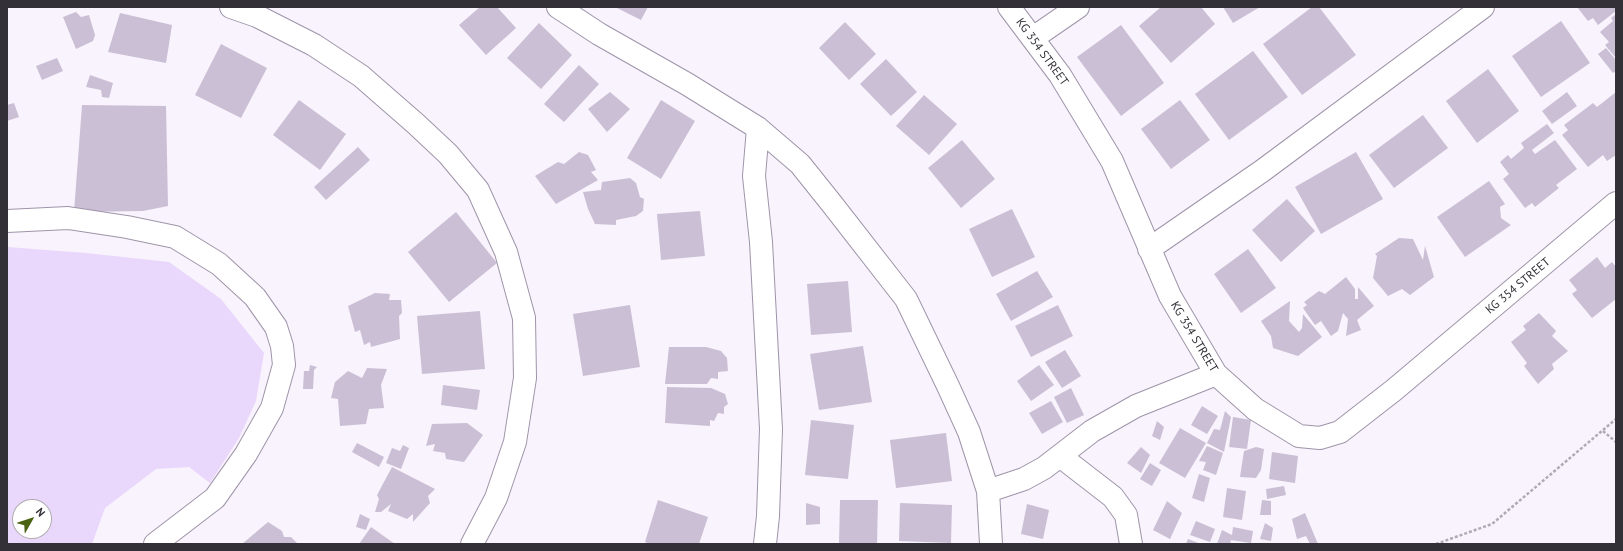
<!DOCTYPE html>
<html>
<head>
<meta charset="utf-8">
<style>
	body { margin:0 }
	#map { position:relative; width:1623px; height:551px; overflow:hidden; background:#f8f3fc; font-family:"PT Sans",sans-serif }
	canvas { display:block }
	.frame { position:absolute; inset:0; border:8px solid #343038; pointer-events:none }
	.north { position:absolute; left:12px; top:499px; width:40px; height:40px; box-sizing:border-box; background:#fff; border:1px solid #aeacaf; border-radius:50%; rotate:51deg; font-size:11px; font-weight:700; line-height:16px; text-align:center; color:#343038 }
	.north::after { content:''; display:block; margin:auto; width:14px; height:18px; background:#4a6312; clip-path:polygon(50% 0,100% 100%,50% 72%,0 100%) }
</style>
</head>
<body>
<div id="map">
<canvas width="1623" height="551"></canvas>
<div class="frame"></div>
<div class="north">N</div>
</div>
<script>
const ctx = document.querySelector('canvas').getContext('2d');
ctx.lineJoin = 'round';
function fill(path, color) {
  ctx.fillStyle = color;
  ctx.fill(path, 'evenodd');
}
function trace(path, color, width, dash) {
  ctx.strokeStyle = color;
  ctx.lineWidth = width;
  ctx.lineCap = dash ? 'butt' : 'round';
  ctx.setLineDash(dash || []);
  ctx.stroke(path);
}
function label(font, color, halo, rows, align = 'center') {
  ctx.font = font + ' "PT Sans",sans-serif';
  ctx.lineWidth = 3;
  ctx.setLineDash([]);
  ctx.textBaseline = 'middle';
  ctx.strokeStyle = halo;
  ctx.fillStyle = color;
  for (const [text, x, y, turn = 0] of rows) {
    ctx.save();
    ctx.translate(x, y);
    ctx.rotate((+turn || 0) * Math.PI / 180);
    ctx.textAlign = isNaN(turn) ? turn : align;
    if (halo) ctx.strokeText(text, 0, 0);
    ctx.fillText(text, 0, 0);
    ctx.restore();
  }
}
const green = new Path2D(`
	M7 247 86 253 169 262 221 299 264 353 256 401 239 438 210 483 189 467 156 469 105 508 92 544H7ZM20 507H44V531H20Z`);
const building = new Path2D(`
	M480 7H497L516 28 486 55 459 25Z
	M617 7H648L641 20 617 8Z
	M1161 7H1201L1215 24 1171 63 1139 26Z
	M1223 7H1260L1233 23Z
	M1312 7H1319L1356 55 1302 95 1263 44Z
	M1577 7H1616V11L1598 25 1593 18 1588 21Z
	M76 12 81 17 89 15 95 35 93 41 76 49 63 17Z
	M120 13 172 25 166 63 108 52Z
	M1616 14V58L1605 45 1609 42 1600 32 1613 21 1611 18Z
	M1561 21 1590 63 1541 97 1512 56Z
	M845 22 876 54 849 80 819 48Z
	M539 23 572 55 541 89 507 58Z
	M1121 25 1164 83 1121 116 1077 57Z
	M221 44 267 68 241 118 195 95Z
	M1606 48 1616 60V71L1613 73 1598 54Z
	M1253 51 1288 97 1229 140 1195 94Z
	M57 58 63 71 42 80 36 66Z
	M886 59 917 92 891 116 860 84Z
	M579 65 599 84 564 122 544 104Z
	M1488 69 1519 111 1477 143 1446 101Z
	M90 75 113 83 109 98 102 97 101 90 86 87Z
	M610 92 630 109 607 132 588 109Z
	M1567 92 1577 106 1552 124 1542 111Z
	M1616 92V155L1607 161 1603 155 1588 167 1562 135 1568 130 1564 125 1593 103 1597 107Z
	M924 95 957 124 929 155 896 126Z
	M299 100 346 134 320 170 273 135Z
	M661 100 695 121 661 179 627 158Z
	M1180 100 1210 140 1171 169 1141 129Z
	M14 103 19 117 7 121V105Z
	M82 105 166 106 168 206 143 211 74 212Z
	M1423 115 1448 148 1394 188 1369 155Z
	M1547 124 1554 133 1532 150 1535 154 1555 140 1577 169 1556 185 1559 188 1535 207 1532 203 1525 208 1503 179 1509 174 1500 162 1508 155 1511 159 1524 148 1521 143Z
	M962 140 995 179 961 208 928 168Z
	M358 147 370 160 326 200 314 187Z
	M579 152 588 155 596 170 591 172 598 180 556 204 535 176 558 162 564 164Z
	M1356 152 1383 199 1321 234 1295 187Z
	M630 178 636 183 640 197 644 199 643 211 636 216 616 220V225L595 224 588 209 583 192 601 190 602 182Z
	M1489 181 1505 204 1500 207 1501 218 1511 225 1465 257 1437 217Z
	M1287 199 1315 231 1281 262 1252 230Z
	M1012 209 1035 257 992 277 969 229Z
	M700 211 705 256 661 260 657 214Z
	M456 212 497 263 449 302 408 252Z
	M1399 238 1413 239 1423 260 1425 246 1434 277 1410 295 1402 289 1388 296 1373 278 1377 256 1375 254Z
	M1248 249 1276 288 1241 313 1214 274Z
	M1597 257 1605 268 1612 262 1616 267V299L1592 318 1572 294 1577 290 1569 280Z
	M1037 271 1053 297 1011 321 996 294Z
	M1346 277 1355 289V299H1358V287L1374 306 1357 320 1361 330 1346 336 1348 319 1343 313 1338 331 1331 336 1321 321 1315 325 1303 308 1307 305 1304 302 1319 291 1325 294Z
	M848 281 852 332 811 335 807 284Z
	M375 293 390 294 389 300H401L402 313 399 316 400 339 371 347 370 342 364 345 360 330 355 332 348 306Z
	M1290 301 1289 321 1299 332 1302 328 1303 314 1322 337 1298 356 1273 348 1271 336 1261 321Z
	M630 305 640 367 583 376 573 314Z
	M1058 305 1073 336 1031 357 1015 326Z
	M480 311 485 369 422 374 417 316Z
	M1539 313 1556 331 1552 336 1568 351 1552 364 1554 369 1538 384 1524 366 1527 363 1511 342 1526 330 1523 326Z
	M863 346 872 402 819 410 810 354Z
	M669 347H706L721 351 727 358 728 371 718 372V379L711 378 707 384H665Z
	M1065 350 1081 376 1062 388 1045 362Z
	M310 365 317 367 314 370 313 389H303L304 371H309Z
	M1039 365 1054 385 1031 401 1017 381Z
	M367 368 387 369 381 385 384 408 369 409 366 424 340 426 338 399 331 398 335 382 348 371 362 378Z
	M443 385 480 390 477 410 441 405Z
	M667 387 711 388 725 394 728 404 724 407V414L718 413 714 421 710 420V426L665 423Z
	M1071 388 1084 415 1067 423 1054 397Z
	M1051 401 1063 422 1042 434 1029 413Z
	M1202 406 1218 416 1207 434 1191 425Z
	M1225 411 1231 417 1224 452 1207 443 1214 429 1220 430Z
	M1233 417 1251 420 1247 449 1229 447Z
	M811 420 854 425 848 479 805 475Z
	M1157 421 1164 427 1160 440 1152 436Z
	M467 423 483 435 464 462 446 459 445 453 433 451 435 444 426 446 432 424Z
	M1180 428 1206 443 1185 478 1159 463Z
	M946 433 952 481 896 488 890 440Z
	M357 443 384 457 379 467 352 452Z
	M403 445 409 448 401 469 386 463 392 448 400 451Z
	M1207 446 1223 453 1216 475 1203 470 1206 462 1199 461Z
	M1141 447 1150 455 1141 473 1127 463Z
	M1256 447 1264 449 1261 470 1256 478 1240 477 1244 451Z
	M1272 452 1298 456 1295 483 1269 479Z
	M1150 463 1161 470 1152 486 1140 479Z
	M392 467 435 489 428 496 430 503 413 522V514L407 519 388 511 391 504 381 512H375L379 499 377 495Z
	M1199 474 1210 478 1204 502 1192 498Z
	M1284 486 1286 495 1267 499 1266 489Z
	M1227 488 1246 491 1242 520 1223 517Z
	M658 500 708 517 699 544H650L645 542Z
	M840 500H878L877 544H839Z
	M1262 500 1271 501V515H1260Z
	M1167 501 1182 513 1170 539 1153 530Z
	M806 503 820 507V524L806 525Z
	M900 503 952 505 951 543 899 541Z
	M1027 504 1049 510 1043 539 1021 534Z
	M1305 513 1318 544H1310L1306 536 1297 539 1292 519Z
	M360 514 370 519 366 530 356 527Z
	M1196 521 1215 529 1210 542 1190 535Z
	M268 522 282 531 284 537H291L298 544H242Z
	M1265 523 1273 528 1271 541 1260 539Z
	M371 527 395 544H359Z
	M1233 527 1253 531 1251 543 1231 540 1230 544H1217L1222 530 1232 535Z
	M1188 539 1201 544H1186Z`);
const path = new Path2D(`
	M1603 431 1616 442
	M1436 544 1492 524 1616 419`);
const street = new Path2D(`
	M231 7 257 16 314 45 361 76 416 124 448 154 478 190 506 252 524 318 525 378 515 442 496 498 472 544
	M558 7 599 34 687 84 758 128 800 164 832 204 906 299 948 386 969 432 988 491 991 544
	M1009 7 1060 75 1112 161 1170 296 1216 374 1255 409 1299 436 1320 438 1340 432 1394 390 1616 203
	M1033 38 1078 7
	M758 128 754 176 761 242 771 429 768 516 765 544
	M7 221 68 218 127 227 175 237 219 264 255 297 276 327 282 346 284 365 272 408 246 454 215 498 155 544
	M1149 249 1262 171 1483 7
	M1060 456 1113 497 1126 515 1131 544
	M988 491 1024 479 1044 468 1092 431 1136 406 1216 374`);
const streetNames = [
	["KG 354 STREET",1042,52,54],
	["KG 354 STREET",1518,286,-40],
	["KG 354 STREET",1194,337,59]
];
fill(green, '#ead7fc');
fill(building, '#cbbfd5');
trace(street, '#9f94a9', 24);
trace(path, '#afaab3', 2.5, [3, 2]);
trace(street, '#fff', 22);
label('12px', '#343038', '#fff', streetNames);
</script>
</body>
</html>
